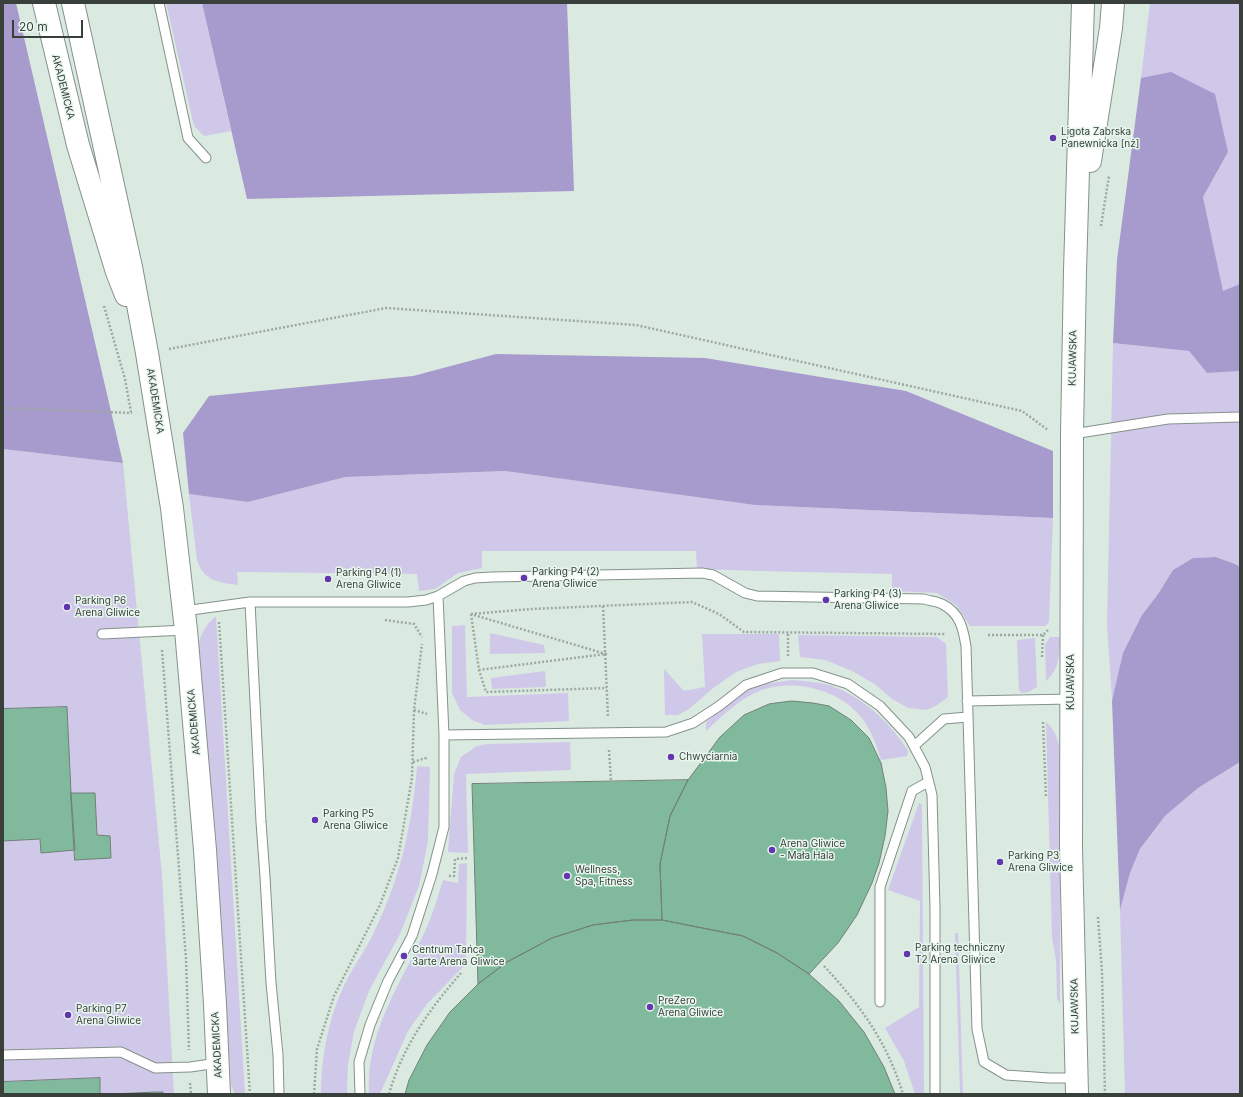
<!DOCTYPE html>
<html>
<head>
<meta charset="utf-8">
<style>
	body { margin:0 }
	#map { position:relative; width:1243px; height:1097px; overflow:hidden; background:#dbeae1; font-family:Inter,sans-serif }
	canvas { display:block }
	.frame { position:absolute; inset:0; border:4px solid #393f3b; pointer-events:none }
	.scale { position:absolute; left:12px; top:20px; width:71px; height:18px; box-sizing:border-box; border:2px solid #393f3b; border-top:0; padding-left:5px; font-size:12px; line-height:14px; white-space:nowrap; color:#393f3b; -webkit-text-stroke:3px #e8f7ee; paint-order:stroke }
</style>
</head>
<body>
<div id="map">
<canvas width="1243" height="1097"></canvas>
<div class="frame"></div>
<div class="scale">20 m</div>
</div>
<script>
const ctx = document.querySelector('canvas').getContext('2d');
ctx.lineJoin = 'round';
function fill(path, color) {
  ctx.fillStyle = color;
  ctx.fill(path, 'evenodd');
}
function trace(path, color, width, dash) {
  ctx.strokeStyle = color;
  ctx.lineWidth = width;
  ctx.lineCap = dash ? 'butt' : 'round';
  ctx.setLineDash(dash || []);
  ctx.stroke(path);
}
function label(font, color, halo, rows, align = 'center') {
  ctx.font = font + ' Inter,sans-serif';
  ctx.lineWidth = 3;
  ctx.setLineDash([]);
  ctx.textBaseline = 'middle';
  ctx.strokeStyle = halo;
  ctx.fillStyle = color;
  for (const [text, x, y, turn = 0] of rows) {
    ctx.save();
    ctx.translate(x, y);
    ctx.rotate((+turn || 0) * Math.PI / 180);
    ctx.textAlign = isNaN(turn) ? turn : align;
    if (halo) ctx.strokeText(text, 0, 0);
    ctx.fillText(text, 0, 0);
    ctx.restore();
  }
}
const green = new Path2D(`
	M166 3H202L231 131 204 136 194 126Z
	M1150 3H1240V284L1223 292 1203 197 1228 152 1141 78Z
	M1113 343 1189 351 1207 373 1240 371V567L1235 564 1216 557 1193 558 1173 570 1158 594 1142 615 1112 701 1107 624Z
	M3 449 123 463 162 875 174 1094H3Z
	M505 471 755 505 1053 518 1049 622 1045 626H970L956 605 937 593 892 591V574L758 571 697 569 696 551H482V568L458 573 435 589 419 591 417 574 237 572 238 585C220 583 203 581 197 560L189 494 248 502 345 477Z
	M216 616 245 1094H235L231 1085 220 912 198 648C200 635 205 625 216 616Z
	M465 625 467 697 568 693 569 721 485 725 472 720 460 710 452 693V626Z
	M490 633 544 645 545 653 490 654Z
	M702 634H779L780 661 758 664 736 672 712 689 689 709 678 715H665L664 669 684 691 705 687Z
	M798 635 937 637 946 644 948 697 936 706 926 710 908 708 892 699 876 685 852 671 825 660 800 657Z
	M1050 637H1060C1060 654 1059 670 1046 681L1045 645Z
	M1035 638 1037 687 1028 692 1021 693 1019 690 1017 640Z
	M545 671 546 687 492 689 491 678Z
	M792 680C804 681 817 682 829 685 862 696 890 722 908 751L907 756 881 760C877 746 872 733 864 721 842 689 791 677 757 692 737 701 721 717 706 731V722C722 710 737 693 757 686 768 683 780 682 792 680Z
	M1046 722C1055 729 1058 740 1060 751V1004L1057 999 1056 960 1052 938Z
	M570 742 571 770 466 774 468 853 448 852 454 774 461 757 477 746 487 744Z
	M1240 762V1094H1125L1120 910 1130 873 1140 849 1165 816 1198 788Z
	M417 766 430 767 428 841 419 886 400 934 369 991 354 1032 348 1064 347 1094H321C321 1060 328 1019 343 988 348 976 355 965 362 954 369 943 375 930 380 919 402 871 413 818 417 766Z
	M919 803 922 805 924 1094H915L904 1061 885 1028 919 1007 920 901 888 890Z
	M467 863 466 964 427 1004 408 1031 380 1094H369C366 1030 401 984 426 929 433 914 438 896 443 880L458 883 459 864Z
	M955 933H958L963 1094H960Z`);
const forest = new Path2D(`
	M3 3H16L123 463 3 449Z
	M202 3H567L574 191 247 199Z
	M1171 72 1215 94 1228 152 1203 197 1223 291 1240 284V371L1207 373 1189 351 1113 343 1117 260 1141 78Z
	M496 354 705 358 906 391 1053 451V518L755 505 505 471 345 477 248 502 189 494 183 433 209 396 413 376Z
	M1216 557 1235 564 1240 567V762L1198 788 1165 816 1140 849 1130 873 1120 910 1112 701 1123 653 1142 615 1158 594 1173 570 1193 558Z`);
const building = new Path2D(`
	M792 701 813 703 829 706 851 720 869 738 881 763 886 788 888 811 885 836 879 863 872 883 857 915 838 943 809 974 777 953 743 936 662 920 660 864 670 816 688 780 720 737 744 715 769 704Z
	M67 707 71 793 75 850 41 853 40 839 3 841V709Z
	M688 780 670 816 660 864 662 920H633L593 925 552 938 507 962 478 984 472 784Z
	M71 793H95L97 835 110 836 111 858 75 860Z
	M633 920H662L743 936 777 953 809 974 839 1001 864 1032 884 1067 895 1094H405L409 1080 427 1045 450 1012 478 984 507 962 552 938 593 925Z
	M100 1078V1094H3V1082Z
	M156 1092H163V1094H113Z`);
const path = new Path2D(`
	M1101 226 1109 176
	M104 306 125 379 131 412
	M169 349 386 308 636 325 1022 411 1048 430
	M3 408 132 413
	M603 606 608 717
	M471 614 531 609 692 602 719 614 744 632 946 634
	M471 614 479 670 486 692 607 688
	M474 615 606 654 479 670
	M385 620 414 624 422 637
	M219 622 250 1094
	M988 635H1043L1048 630
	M162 650 186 959 189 1050
	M788 656V632
	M1042 657 1043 635
	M414 710 427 714
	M1043 722 1046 798
	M609 750 611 781
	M413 762 426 758V756
	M449 876H454L455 859 468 858
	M1098 917 1102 972 1105 1094
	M824 966C861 1006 887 1042 903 1094
	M190 1083 191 1094
	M314 1094 317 1049 334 996 380 905 398 858 412 778 414 710 422 644
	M389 1094C402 1047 431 1007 462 972`);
const lane = new Path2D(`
	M159 3 188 138 206 158
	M1073 434 1168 419 1240 417
	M250 602 261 822 265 877 271 983 278 1055 279 1094
	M184 611 250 602H408L426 600 438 596 464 581 475 578 492 577 702 573 713 575 745 593 757 596 924 599C929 601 937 601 942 604 960 613 963 628 966 646L977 1029 984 1062 1006 1075 1049 1078H1076
	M102 634 186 630
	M967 701 1071 699
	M444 735 666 732 693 723 719 706 746 685 782 673H813L848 684 880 706 909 737 925 767 932 795 935 908V1094
	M914 746 944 719 968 717
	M880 1002V887L912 791 928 782
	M3 1055 121 1052 155 1068 190 1067 218 1063
	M360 1094 359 1062 370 1025 388 981 412 936 432 874 444 827V735L438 596`);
const secondary = new Path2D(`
	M44 3 78 145 117 272 126 295
	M73 3 131 267 147 353 172 508 186 630 205 850 215 1004 219 1094
	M1090 161 1111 28 1113 3
	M1077 1094 1071 848 1072 434 1075 271 1083 3`);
const markers = [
	[1053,138,4,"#6436ae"],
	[524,578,4,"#6436ae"],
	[328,579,4,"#6436ae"],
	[826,600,4,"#6436ae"],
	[67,607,4,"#6436ae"],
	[671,757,4,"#6436ae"],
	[315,820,4,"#6436ae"],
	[772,850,4,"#6436ae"],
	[1000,862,4,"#6436ae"],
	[567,876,4,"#6436ae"],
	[907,954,4,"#6436ae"],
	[404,956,4,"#6436ae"],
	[650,1007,4,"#6436ae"],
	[68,1015,4,"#6436ae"]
];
const streetNames = [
	["AKADEMICKA",63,87,76],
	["KUJAWSKA",1073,358,-89],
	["AKADEMICKA",155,401,81],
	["KUJAWSKA",1071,682,-90],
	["AKADEMICKA",194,722,-95],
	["KUJAWSKA",1075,1006,-91],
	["AKADEMICKA",217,1045,-93]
];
const poiNames = [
	["Ligota Zabrska",1061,132],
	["Panewnicka [nż]",1061,144],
	["Parking P4 (2)",532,572],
	["Arena Gliwice",532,584],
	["Parking P4 (1)",336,573],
	["Arena Gliwice",336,585],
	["Parking P4 (3)",834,594],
	["Arena Gliwice",834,606],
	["Parking P6",75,601],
	["Arena Gliwice",75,613],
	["Chwyciarnia",679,757],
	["Parking P5",323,814],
	["Arena Gliwice",323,826],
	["Arena Gliwice",780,844],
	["- Mała Hala",780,856],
	["Parking P3",1008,856],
	["Arena Gliwice",1008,868],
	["Wellness,",575,870],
	["Spa, Fitness",575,882],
	["Parking techniczny",915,948],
	["T2 Arena Gliwice",915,960],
	["Centrum Tańca",412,950],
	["3arte Arena Gliwice",412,962],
	["PreZero",658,1001],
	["Arena Gliwice",658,1013],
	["Parking P7",76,1009],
	["Arena Gliwice",76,1021]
];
fill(green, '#d0c8e9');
fill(forest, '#a79acc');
fill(building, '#81b99c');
trace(building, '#728078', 1);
trace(lane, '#84928a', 11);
trace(secondary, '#84928a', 24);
trace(path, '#9da8a1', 2.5, [2, 2]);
trace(lane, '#fff', 9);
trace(secondary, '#fff', 22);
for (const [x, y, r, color] of markers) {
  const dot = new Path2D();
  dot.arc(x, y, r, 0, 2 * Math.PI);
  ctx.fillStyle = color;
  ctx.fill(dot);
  trace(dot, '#e8f7ee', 1.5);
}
label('10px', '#393f3b', '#e8f7ee', streetNames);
label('10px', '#393f3b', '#e8f7ee', poiNames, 'left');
</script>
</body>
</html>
